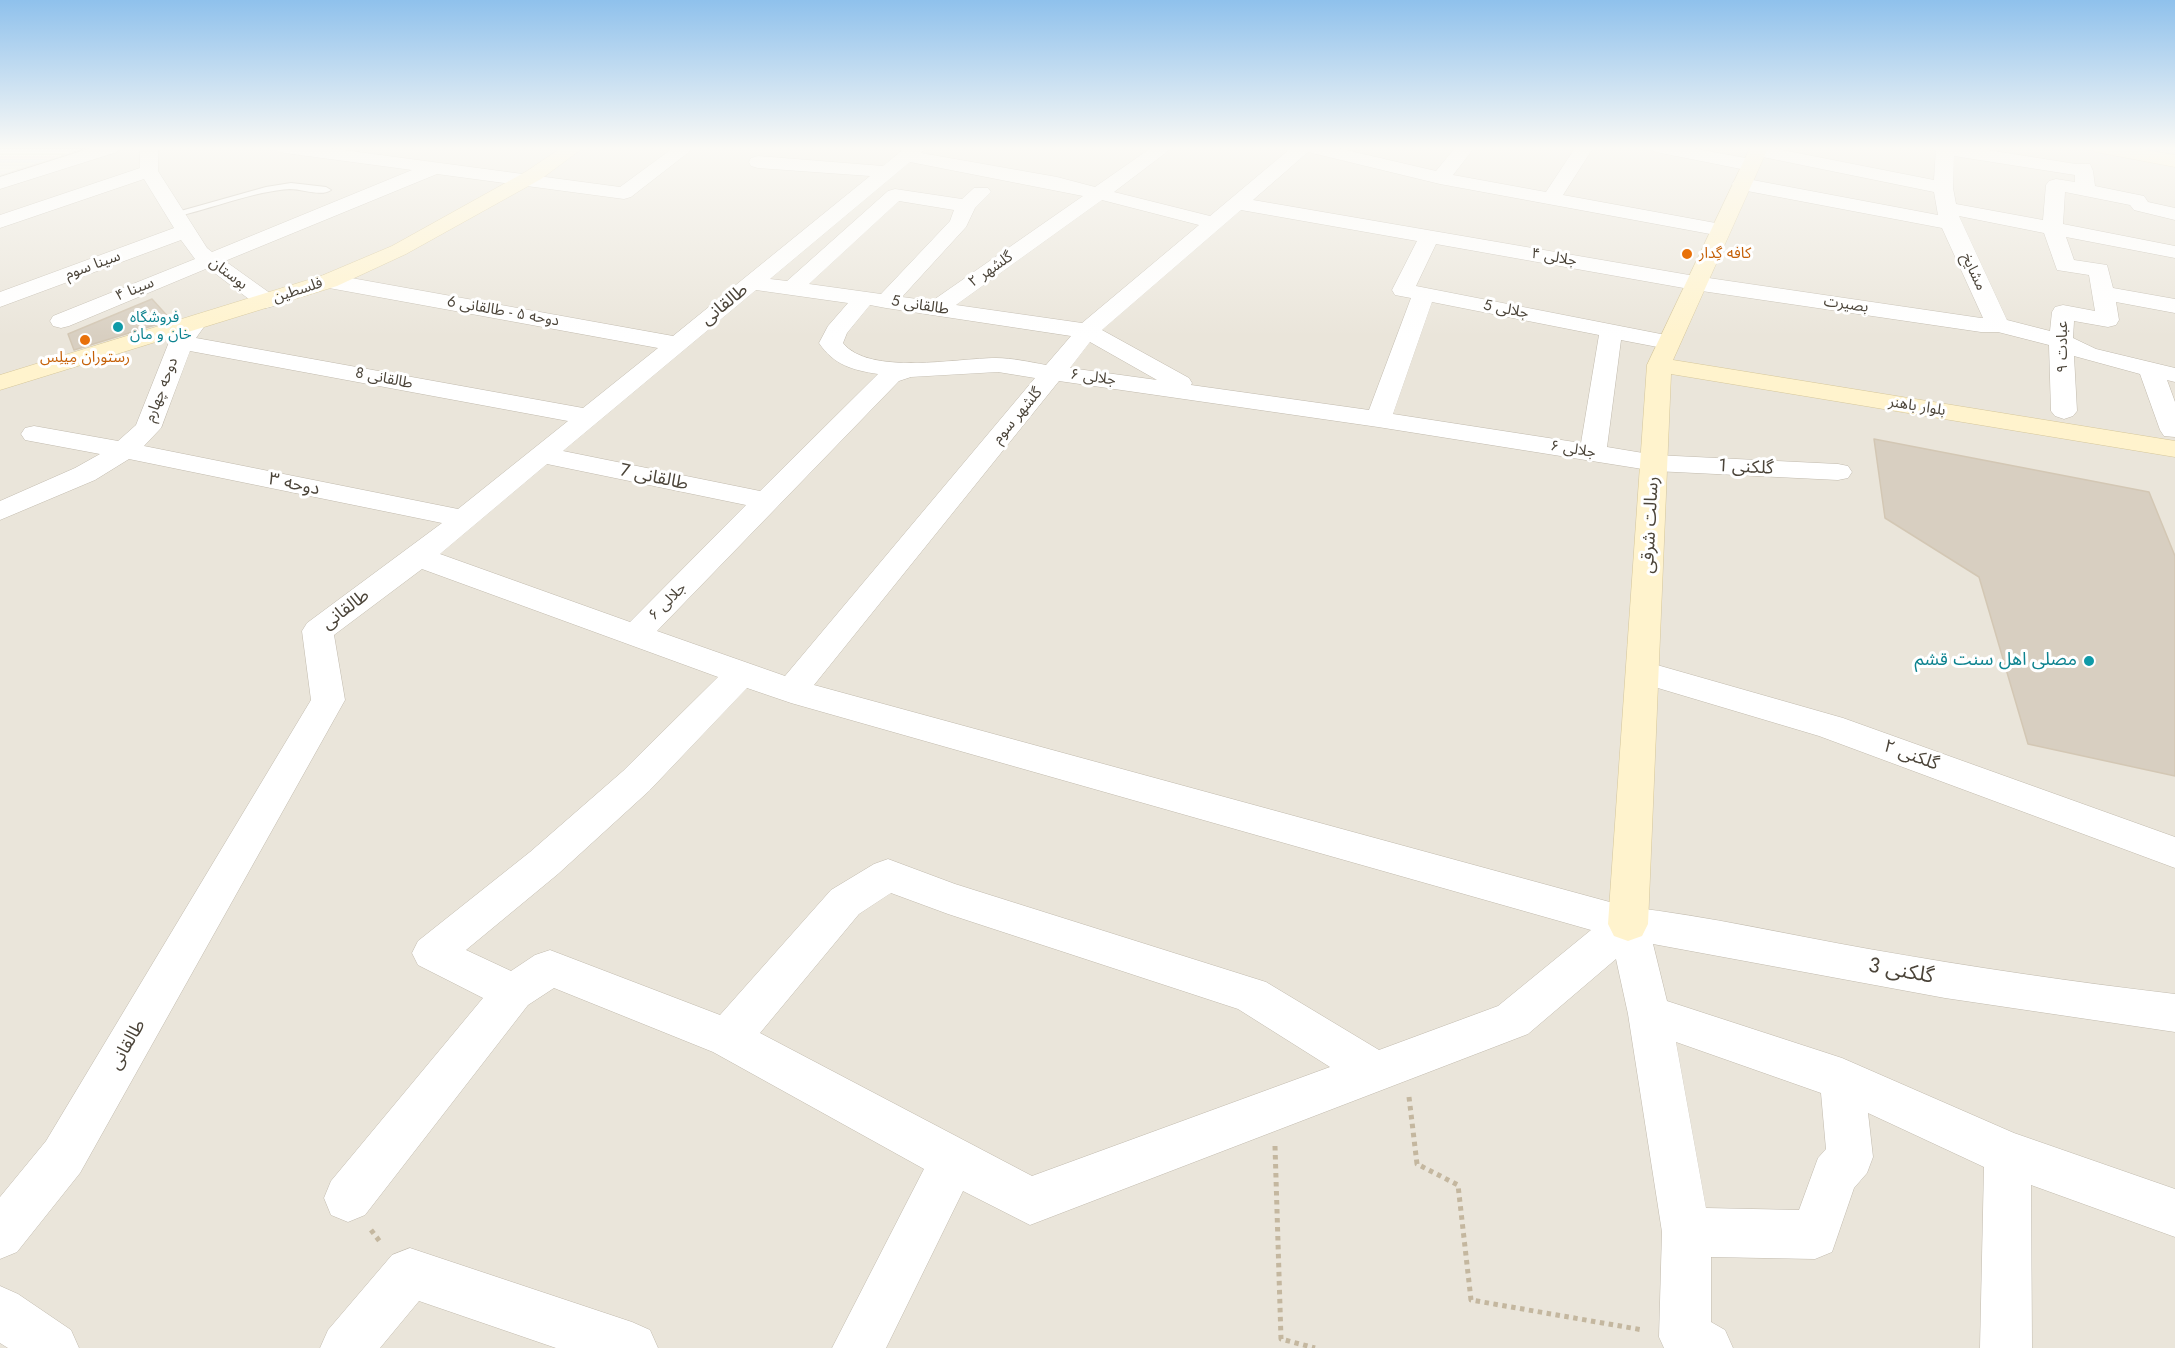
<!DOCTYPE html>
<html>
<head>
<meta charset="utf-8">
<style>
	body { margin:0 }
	canvas { display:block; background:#f6f3ec }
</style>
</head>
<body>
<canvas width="2175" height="1348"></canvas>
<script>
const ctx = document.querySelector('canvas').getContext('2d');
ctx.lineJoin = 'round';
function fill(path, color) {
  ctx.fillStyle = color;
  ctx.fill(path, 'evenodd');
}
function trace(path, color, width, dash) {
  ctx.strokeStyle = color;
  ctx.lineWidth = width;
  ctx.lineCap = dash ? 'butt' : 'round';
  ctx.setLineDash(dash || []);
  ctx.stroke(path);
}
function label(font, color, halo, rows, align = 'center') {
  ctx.font = font + ' Jost,"Noto Sans Arabic",sans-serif';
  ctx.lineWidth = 6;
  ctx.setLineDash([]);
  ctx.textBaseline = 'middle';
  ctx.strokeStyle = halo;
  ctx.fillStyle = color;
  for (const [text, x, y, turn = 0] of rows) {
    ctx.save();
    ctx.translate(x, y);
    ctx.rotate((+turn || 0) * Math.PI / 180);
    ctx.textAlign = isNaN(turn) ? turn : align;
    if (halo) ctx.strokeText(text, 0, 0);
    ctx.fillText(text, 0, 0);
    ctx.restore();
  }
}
const residential = new Path2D(`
	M85 148H2175V1348H0V175Z`);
const building = new Path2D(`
	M152 299 171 320 74 350 68 334Z
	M1874 439 2149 492 2175 556V776L2028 744 1979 577 1885 518Z`);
const path = new Path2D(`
	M1409 1097 1417 1164 1458 1185 1471 1300 1643 1330
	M1275 1146 1281 1339 1315 1348
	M371 1230 381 1243`);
const service = new Path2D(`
	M291 183 326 187 331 190C322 197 302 189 290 189 255 191 210 209 175 217L170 214 266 187Z`);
const minor = new Path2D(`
	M91 148H120L117 152 0 189V177Z
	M140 148H158V171L207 248 212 252 412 170 285 153 279 152 276 148H328L620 187 673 148H694L631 197 624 199 437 174 225 261 274 296 277 301 274 306 266 308 258 306 208 268 69 326 61 328 53 326 50 321 53 316 195 259 181 240 0 307V292L174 228 144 179 0 228V215L140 168Z
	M905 148H925L921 153 1057 177 1095 187 1151 148H1172L1114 192 1210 216 1291 148H1337L1436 171 1455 148H1474L1453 175 1546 192 1575 148H1593L1563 195 1721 224 1728 226 1731 230 1728 234 1721 236 1440 184 1308 152 1253 200 1695 276 1981 318H1983L1942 228 1742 190 1735 188 1732 184 1735 180 1742 178 1938 215 1934 192 1758 156 1752 155 1749 151 1751 148H1772L1934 180 1936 148H1975L2076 164H2090L2093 171 2095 186 2144 196 2148 202 2175 208V220L2134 210 2130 205 2065 192 2063 224 2175 246V258L2066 237 2074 260 2107 265 2113 288 2175 299V313L2116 302 2119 320 2116 325 2108 327 2074 321 2073 338 2096 349 2175 368V382L2167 380 2175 402V437L2164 436 2160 430 2140 374 2074 356 2077 411 2073 416 2064 419 2055 416 2051 411 2049 345 1998 332H1981L1695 290 1436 244 1416 286 1676 337 1680 342 1676 347 1668 349 1621 340 1607 447 1655 455 1838 464 1848 466 1852 472 1848 478 1838 480 1655 471 1378 427 1059 381 814 685 1628 907C1709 916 1789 935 1869 949 1971 967 2073 982 2175 994V1032L1945 998 1653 944 1667 1001 1842 1058 2014 1133 2175 1189V1237L2031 1185 2032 1348H1980L1984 1167 1868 1113 1873 1157 1867 1173 1854 1188 1832 1252 1815 1259 1711 1257V1322L1725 1330 1733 1348H1664L1659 1337 1662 1232 1628 1014 1616 959 1528 1034 1030 1225 963 1191 886 1348H832L924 1169 713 1052 554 988 528 1005 365 1215 348 1222 331 1215 324 1198 331 1181 483 998 418 965 412 953 418 941 530 852 623 771 718 677 422 569 334 635 345 700 80 1173 17 1252 0 1259V1197L46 1141 311 700 302 631 307 623 442 523 129 459 95 480 0 520V501L75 468 100 454 25 440 21 434 25 428 34 426 118 441 136 425 169 342 186 319 194 317 202 319 206 324 196 338 583 408 658 348 329 288 321 286 318 281 321 276 329 274 673 336 870 176 758 168 751 166 749 162 751 158 758 156 883 166ZM1954 156 2075 175V182L2056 179 2049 181 2046 185 2043 220 1956 204 1953 188ZM910 162 1083 196 932 301 902 297 966 227 975 208 991 192 988 188H974L962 199 895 189 888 191 787 281 770 279ZM1102 200 1199 225 1082 323 956 305ZM899 201 954 210 950 221 881 294 809 284ZM1241 210 1417 241 1392 290 1395 295 1411 298 1369 410 1191 385 1192 383 1189 378 1102 330ZM1959 216 2044 233 2057 270 2089 275 2095 311 2063 305 2055 307 2052 312 2050 331 2007 320ZM756 290 848 303 828 326 819 343C834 365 852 370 878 374L760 491 563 451ZM1432 302 1599 335 1581 443 1393 414ZM870 305 886 308 1071 336 1046 365C1030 362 1012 358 996 358 958 358 869 376 843 343L847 333ZM1090 342 1157 380 1070 368ZM190 351 568 421 458 509 144 446 161 428ZM998 372 1035 378 785 676 657 631 899 381 911 377ZM547 464 746 505 630 622 440 554ZM747 688 791 703 1591 930 1498 1006 1379 1050 1266 982 955 884 888 859 874 864 831 890 720 1015 550 950 535 955 511 971 466 950 558 874 649 791ZM891 893 948 914 1238 1009 1330 1067 1032 1176 760 1033 859 914ZM1676 1042 1821 1093 1826 1149 1818 1158 1799 1210 1706 1208Z
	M1652 148H1691L1751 159 1758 161 1760 165 1758 169 1751 171 1661 153 1655 152Z
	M1643 661 1843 718 2175 837V868L1819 736 1631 680 1627 672 1631 664Z
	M410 1248 632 1322 650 1330 658 1348H556L419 1301 380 1348H320L328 1330 392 1255Z
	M0 1286 18 1294 71 1330 79 1348H8L0 1343Z`);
const secondary = new Path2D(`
	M561 148H583L541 179 406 254 337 286 0 390V375L321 276 392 246 527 171Z
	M1750 148H1768L1673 360 2175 441V457L1671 374 1648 924 1642 936 1628 941 1614 936 1608 924 1647 365Z
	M2092 148H2134L2175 155V167L2101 153 2095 152Z`);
const markers = [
	[1687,254,6,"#e8710a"],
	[118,327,6,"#0f9aa8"],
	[85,340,6,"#e8710a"],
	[2089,661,6,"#0f9aa8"]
];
const farFoodnames = [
	["کافه گِدار",1699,254],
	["رستوران مِیلِس",85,358,"center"]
];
const farStreetnames = [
	["جلالی ۴",1554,258,10],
	["سینا سوم",93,266,-20],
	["گلشهر ۲",991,270,-35],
	["مشایخ",1973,272,65],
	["بوستان",228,274,37],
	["سینا ۴",135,290,-22],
	["فلسطین",298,291,-18],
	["بصیرت",1846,305,8],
	["طالقانی 5",920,306,9],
	["جلالی 5",1506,310,11],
	["دوحه ۵ - طالقانی 6",503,312,10],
	["عبادت ۹",2063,347,-90],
	["جلالی ۶",1093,378,8],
	["طالقانی 8",384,379,11],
	["دوحه چهارم",162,390,-69],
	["بلوار باهنر",1917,407,9],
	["گلشهر سوم",1018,416,-50],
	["جلالی ۶",1573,450,9],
	["جلالی ۶",668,602,-45]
];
const farCulturenames = [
	["فروشگاه",130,318],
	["خان و مان",130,335]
];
const streetNames = [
	["طالقانی",725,305,-39],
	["گلکنی 1",1746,468,3],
	["طالقانی 7",654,478,12],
	["دوحه ۳",294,485,12],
	["رسالت شرقی",1651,525,-87],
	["طالقانی",346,610,-37],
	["گلکنی ۲",1911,756,20],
	["طالقانی",128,1045,-60]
];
const cultureNames = [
	["مصلی اهل سنت قشم",2077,661]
];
const nearStreetnames = [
	["گلکنی 3",1901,972,10]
];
fill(residential, '#eae5da');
fill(building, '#d8cfc1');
trace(building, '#d3c7b4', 1.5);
trace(service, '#c2bbae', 2);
trace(minor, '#c2bbae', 1);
trace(secondary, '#d6c79b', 1);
trace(path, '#c4b79f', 5, [4.5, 4.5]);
fill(service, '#fff');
fill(minor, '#fff');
fill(secondary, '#fff3cd');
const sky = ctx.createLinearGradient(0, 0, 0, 337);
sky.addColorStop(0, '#8fc1ec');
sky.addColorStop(0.44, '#fbfaf6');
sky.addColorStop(1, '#fbfaf600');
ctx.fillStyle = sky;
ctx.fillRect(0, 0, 2175, 337);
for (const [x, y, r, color] of markers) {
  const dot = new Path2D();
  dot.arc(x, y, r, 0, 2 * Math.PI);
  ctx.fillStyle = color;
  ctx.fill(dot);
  trace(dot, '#fff', 2);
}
label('15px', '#c56008', '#fff', farFoodnames, 'left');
label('15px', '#4b4439', '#fff', farStreetnames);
label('15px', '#0d838f', '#fff', farCulturenames, 'left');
label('18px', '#4b4439', '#fff', streetNames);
label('18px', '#0d838f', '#fff', cultureNames, 'right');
label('21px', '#4b4439', '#fff', nearStreetnames);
</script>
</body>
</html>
